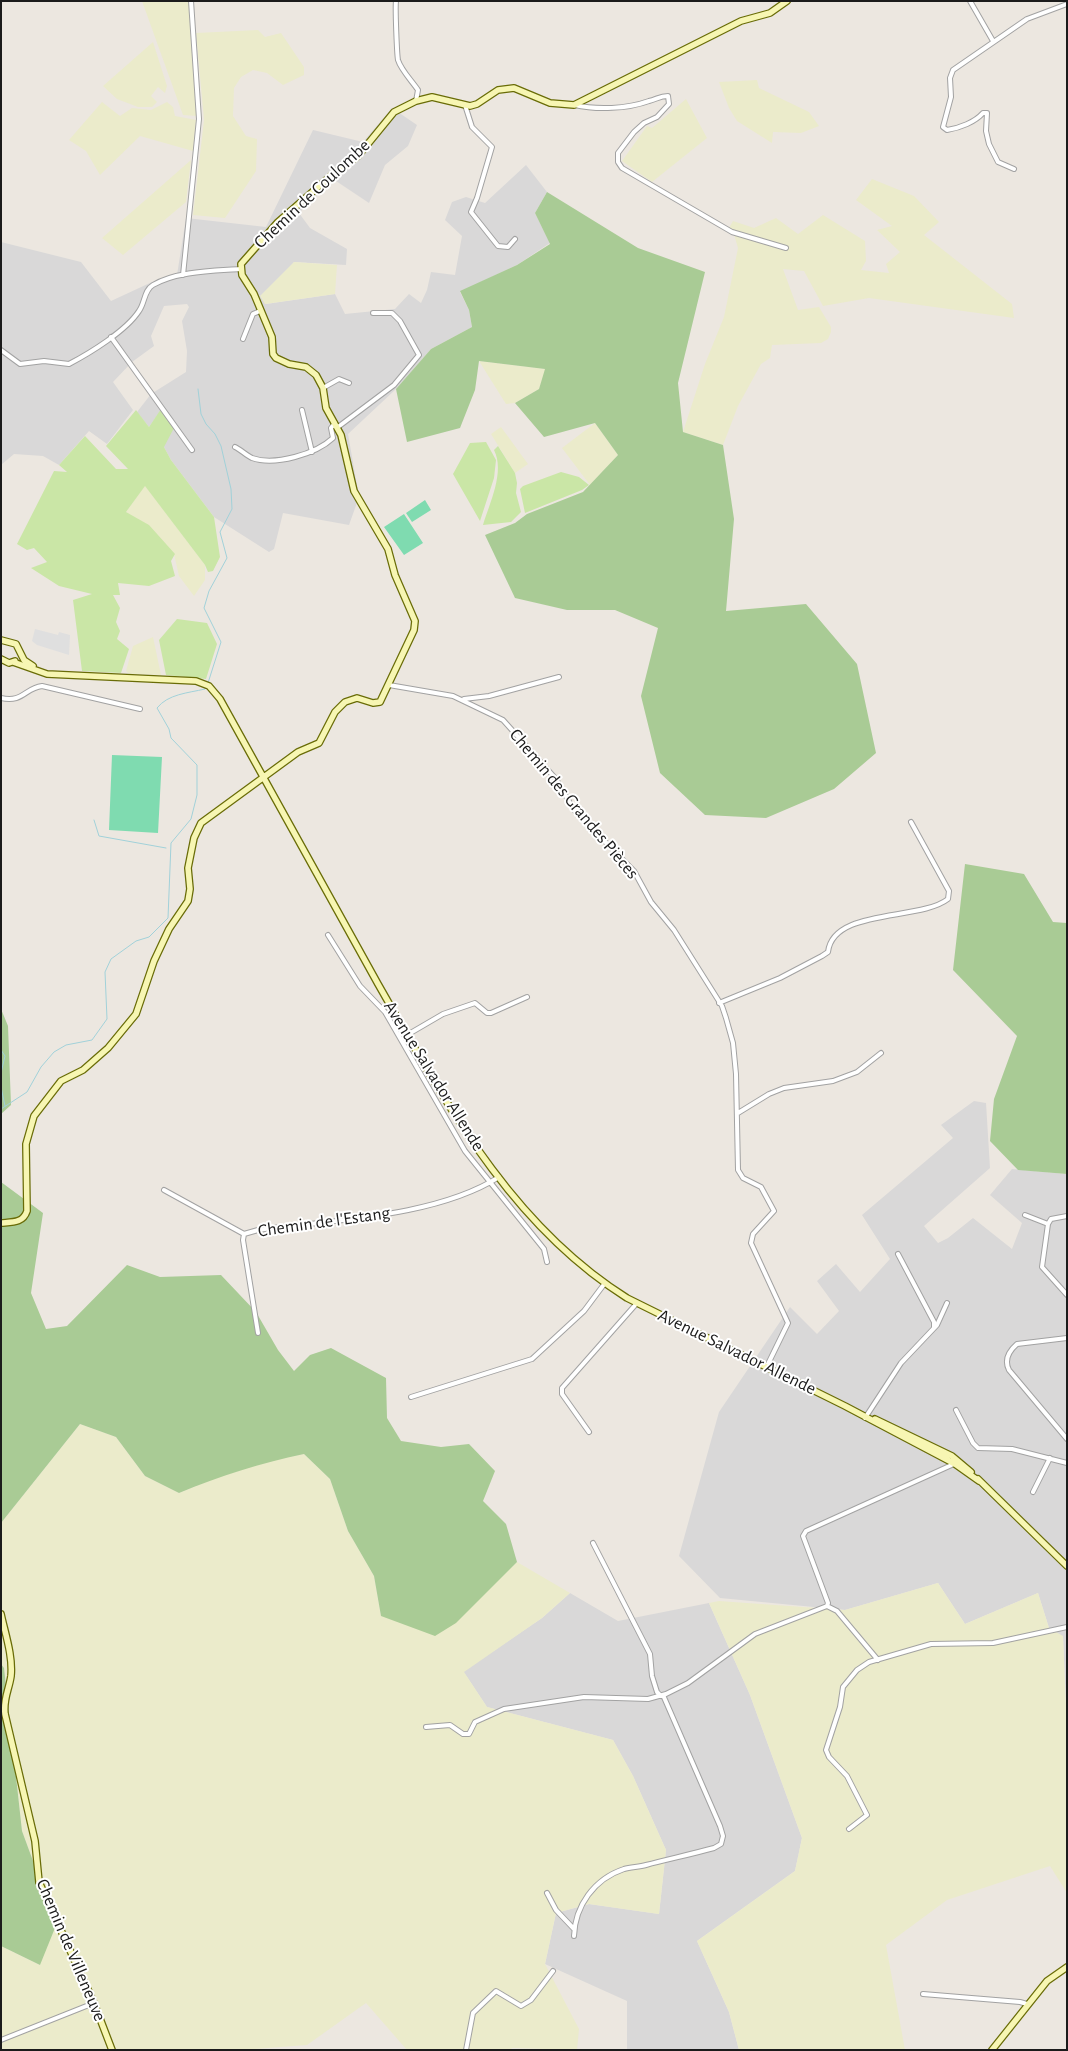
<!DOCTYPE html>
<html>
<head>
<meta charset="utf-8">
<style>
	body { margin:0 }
	#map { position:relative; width:1068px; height:2051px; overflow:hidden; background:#ece7e0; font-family:"Alegreya Sans",sans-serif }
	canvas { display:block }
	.frame { position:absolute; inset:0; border:2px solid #1b1b1b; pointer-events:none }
</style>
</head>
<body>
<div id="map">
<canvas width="1068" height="2051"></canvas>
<div class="frame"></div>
</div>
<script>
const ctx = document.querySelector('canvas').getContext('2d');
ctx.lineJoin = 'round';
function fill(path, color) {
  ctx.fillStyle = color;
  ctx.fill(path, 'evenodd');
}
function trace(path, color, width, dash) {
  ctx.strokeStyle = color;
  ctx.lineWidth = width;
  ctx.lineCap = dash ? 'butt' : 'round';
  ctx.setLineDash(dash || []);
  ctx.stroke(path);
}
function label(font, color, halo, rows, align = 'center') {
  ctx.font = font + ' "Alegreya Sans",sans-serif';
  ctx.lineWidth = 4;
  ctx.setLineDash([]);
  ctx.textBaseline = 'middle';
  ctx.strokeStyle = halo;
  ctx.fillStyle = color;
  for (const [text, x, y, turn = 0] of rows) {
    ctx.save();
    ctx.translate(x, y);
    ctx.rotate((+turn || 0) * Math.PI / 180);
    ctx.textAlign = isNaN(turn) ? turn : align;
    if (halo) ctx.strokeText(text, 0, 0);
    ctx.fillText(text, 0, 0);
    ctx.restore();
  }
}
const residential = new Path2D(`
	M392 108 417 125 408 146 385 165 369 203 333 179 299 213 310 228 347 249 346 265 294 262 266 304 335 294 345 314 395 309 409 294 421 303 427 290 431 272 455 275 462 236 445 220 452 202 466 197 485 203 526 165 547 192 535 213 550 243 517 265 460 292 469 310 472 327 431 349 396 389 348 434 359 497 349 525 283 513 274 549 269 552 214 517 171 460 164 447 161 410 149 427 137 412 151 394 186 372 187 351 182 321 189 307 187 304 164 306 151 336 154 346 132 362 113 382 133 410 107 444 89 431 59 465 43 456 14 454 1 465V242L81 262 111 301 152 282 177 275 186 218 266 227 313 130 363 142Z
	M974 1101 986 1103 990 1168 924 1226 938 1243 948 1238 973 1218 1012 1249 1022 1223 990 1195 1012 1169 1067 1174V1729L1063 1637 1049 1628 1038 1593 965 1624 938 1583 845 1610 720 1598 679 1556 719 1412 790 1307 817 1334 839 1311 817 1281 836 1264 860 1292 890 1259 862 1215 953 1138 941 1125Z
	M570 1593 618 1621 709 1603 750 1695 802 1838 795 1871 697 1941 729 2012 739 2050H627V2001L545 1964 556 1913 589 1904 659 1914 666 1850 633 1776 613 1740 487 1707 463 1671 542 1618Z`);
const farmland = new Path2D(`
	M142 1H189L197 116 183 115Z
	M258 30 265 37 281 33 304 67V75L283 85 267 73 253 70 241 77 234 88 233 116 246 136 257 139 256 171 225 218 193 215 204 120 196 33Z
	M153 42 167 86 165 93 158 87 151 96 157 102 152 107H138L117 99 103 86Z
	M757 80 759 88 809 112 819 126 801 133 773 132 772 143 737 121 729 108 719 82Z
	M686 99 707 138 652 182 622 161 647 126 652 128Z
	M102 102 120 116 132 108 151 110 167 102 173 107 175 116 196 120 193 151 140 136 100 175 86 151 69 140Z
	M191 160 186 202 123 255 102 238Z
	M872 179 914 196 939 222 924 235 1012 304 1014 318 869 298 823 306 804 271 783 269 798 310 819 307 831 327V332L828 339 821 343 772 345 770 358 761 364 738 406 723 445 683 432 705 364 724 317 738 248 733 231 729 228 733 221 754 228 776 218 798 234 823 215 865 241 866 261 861 270 889 273 886 264 900 252 877 230 892 226 856 200Z
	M294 262 337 265 335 294 265 304 260 296Z
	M479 361 546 369 539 389 515 403 506 404Z
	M595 423 618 455 590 485 562 448Z
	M501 427 528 464 515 473 491 434Z
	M145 485 205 565V580L194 596 179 576 174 554 126 512Z
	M153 637 161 675 129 674 126 671 133 646Z
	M80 1424 116 1437 145 1476 179 1493 210 1480 267 1461 304 1454 330 1479 348 1531 374 1576 381 1616 488 1589 517 1562 570 1593 542 1618 464 1672 487 1707 613 1740 633 1776 666 1850 659 1914 589 1904 556 1913 545 1964 579 2029 577 2050 512 2048 510 2050H407L366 2003 307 2045 242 2050H1V1946L40 1965 44 1891 22 1831 4 1668 1 1664V1523Z
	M938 1583 965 1624 1038 1593 1049 1628 1063 1636 1067 1730V1893L1050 1866 947 1900 886 1945 905 2050H739L729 2012 697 1941 795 1871 802 1838 750 1695 709 1603 719 1601 845 1610Z`);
const grass = new Path2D(`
	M161 409 174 428 164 447 171 460 214 517 220 557 213 571 208 572 205 565 145 486 126 512 149 525 175 554 171 561 175 576 149 586 118 583 120 595H113L120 608 116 622 120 631 117 639 129 649 121 673 82 671 73 600 92 594 59 586 31 568 47 562 34 548 27 550 17 544 54 471 67 472 59 465 85 436 116 469H128L106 446 136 410 149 427Z
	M486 442 496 460 494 478 480 521 453 474 470 443Z
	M498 446 515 473 517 483 516 493 521 512 511 522 483 525C490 502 505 472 494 450Z
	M561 472 579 477 589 485 582 490 525 513 520 489 523 486Z
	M177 619 207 623 217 644 206 679 166 675 159 640Z`);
const forest = new Path2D(`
	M547 192 638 248 705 272 678 383 683 432 723 445 734 519 726 611 806 604 857 664 876 753 834 789 766 818 705 815 660 773 641 696 658 628 615 610H567L515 598 485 535 515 523 527 514 583 492 618 455 595 423 544 437 515 403 539 389 545 369 479 361 475 390 460 428 407 442 396 389 431 349 472 327 469 310 460 291 517 265 550 244 535 213Z
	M965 864 1024 874 1053 922 1067 923V1174L1018 1170 990 1141 994 1099 1017 1036 953 970Z
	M1 1009 8 1026 11 1105 1 1114Z
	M1 1182 43 1213 31 1293 46 1329 67 1326 127 1265 160 1277 221 1275 256 1312 278 1350 294 1371 310 1355 331 1348 386 1378 387 1418 401 1441 441 1447 469 1444 495 1471 483 1501 506 1524 517 1562 456 1623 435 1636 381 1616 374 1576 348 1531 330 1479 304 1454C261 1463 220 1476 179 1493L145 1476 116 1437 80 1424 1 1523Z
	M1 1664 4 1668 22 1831 44 1891 59 1918 40 1965 1 1946Z`);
const pitch = new Path2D(`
	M425 500 431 510 412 522 406 513Z
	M404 514 423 543 404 555 384 527Z
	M112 755 162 757 158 833 109 830Z`);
const parking = new Path2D(`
	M35 629 58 635 59 632 70 635 69 655 37 645 32 641Z`);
const stream = new Path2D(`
	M198 389 201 414 206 424 215 434 221 446 231 489 232 509 220 532 227 558 209 591 204 608 221 642 208 683
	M94 820 99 836 166 848
	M1 1050 5 1056 1 1073
	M1 1087 5 1106
	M1 1109 27 1092 41 1067 54 1052 66 1045 92 1040 107 1019 105 972 111 959 136 941 149 937 168 918 171 843 191 819 197 795V765L171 738 169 729 157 708C168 694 188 693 205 689L207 686`);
const street = new Path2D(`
	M396 1C395 8 397 55 398 60 401 70 412 81 418 90L416 101
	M970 1 993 41
	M465 105 472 127 492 147 477 198 471 212 498 246 508 247 515 239
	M574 105C597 110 627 109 649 101 657 99 660 96 668 96L669 104 657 117 644 123 634 132 618 153V162L622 168 732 232 786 248
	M1014 169 998 162 989 144 986 131 987 113H983C975 122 960 128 947 130L943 127 951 97 950 78 953 70 1027 19 1067 4
	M183 275 199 119 191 1
	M111 337 192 450
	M243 339 253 314 260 311
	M1 350 20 364 44 361 69 364C90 353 126 331 139 311 145 303 144 290 153 285 177 271 213 271 240 269
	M323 388 339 379 349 383
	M302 410 312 452
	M338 427 394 385 419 355 400 321 392 313H373
	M235 447C241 450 246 455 252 458 275 466 316 454 333 438L331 428 335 423
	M389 685 453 696 503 720 556 779 574 810 634 871 651 902 674 930 722 1006 726 1018 733 1043 736 1074 738 1170 743 1178 761 1187 774 1211 753 1234 751 1243 788 1323 767 1366
	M1 698C23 703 25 688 42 686L140 709
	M464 699 489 696 559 677
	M328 935 360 986 385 1012 465 1151 544 1249 547 1262
	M719 1003 780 978 822 956 828 952C833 908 920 921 948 899L949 891 911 822
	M407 1035 443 1014 475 1003 487 1013H491L527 997
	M738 1113 769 1094 784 1088 833 1081 857 1072 881 1053
	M164 1190 244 1234
	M1025 1215 1048 1224
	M1067 1216 1051 1219 1048 1224 1042 1267 1067 1295
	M898 1254 934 1322V1328
	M258 1333 243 1240 244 1234 258 1230C332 1220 436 1217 499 1177
	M1067 1338 1017 1344C1009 1351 1004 1360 1009 1370L1067 1439
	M411 1397 532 1359 584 1311 605 1283
	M956 1410 973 1443 978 1448 1012 1449 1067 1463
	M865 1418 901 1363 937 1325 947 1303
	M589 1432 562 1394V1388L637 1303
	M1033 1492 1050 1458
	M593 1543 650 1654 652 1676 657 1692 661 1696
	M827 1606 837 1611 878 1660
	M426 1727 450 1725 463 1734H469L475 1722 504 1709 584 1697 648 1699 666 1694 688 1683 755 1634 827 1606 828 1603 803 1536 806 1531 956 1463
	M849 1829 867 1815 847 1776 829 1757 826 1750 840 1707 843 1687 857 1670 869 1662 931 1644 993 1643 1067 1627
	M547 1893 556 1910 574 1929
	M574 1936C575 1906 594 1879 624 1869 631 1867 639 1867 646 1865 669 1859 692 1854 714 1848L721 1844 723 1836 720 1826 663 1695
	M923 1994 1020 2002 1027 2004
	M1 2040 94 2003
	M466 2050 473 2013 496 1991 521 2006 531 2000 553 1971`);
const secondary = new Path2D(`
	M1 640 16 644 24 660 33 666
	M1 659 9 663 15 661
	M13 662 47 674 196 681 209 686 220 699C273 794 325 889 378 984 445 1101 509 1224 627 1298L845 1406 955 1464 979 1481
	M1 1223C13 1222 23 1223 27 1211L26 1144 34 1116 61 1081 83 1070 108 1048 136 1014 154 961 169 929 188 901 190 889 188 868 194 838 201 823 298 752 319 743 335 712 345 702 357 698 373 703 380 702 414 630 415 621 395 575 388 549 354 491 341 435 326 408 323 388 316 375 306 367 289 364 276 358 273 354 272 337 254 294 242 275 241 264 278 222 333 174 358 156 394 112 416 101 432 97 470 106 477 104 498 90 514 88 550 103 574 105 741 21 770 13 787 1
	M875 1419 952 1456 971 1472
	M978 1479 1067 1566
	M1 1614C5 1633 13 1656 11 1676 9 1690 3 1699 5 1714L35 1841 39 1882 94 2003 112 2050
	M992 2050 1047 1981 1067 1967`);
const streetNames = [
	["Chemin de Coulombe",312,194,-43],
	["Chemin des Grandes Pièces",574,804,50],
	["Avenue Salvador Allende",434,1076,58],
	["Chemin de l'Estang",324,1222,-8],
	["Avenue Salvador Allende",737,1352,26],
	["Chemin de Villeneuve",71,1950,67]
];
fill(residential, '#d9d8d8');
fill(farmland, '#ebebcb');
fill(grass, '#cae6a6');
fill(forest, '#a9cb95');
fill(pitch, '#7fdbb0');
fill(parking, '#dfdfdf');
trace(stream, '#a1d1d9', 1);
trace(street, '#a2a2a2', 6);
trace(secondary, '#696c07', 8);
trace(street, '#fff', 4);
trace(secondary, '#f7f6b3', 5.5);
label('18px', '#1b1b1b', '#fff', streetNames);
</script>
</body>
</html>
